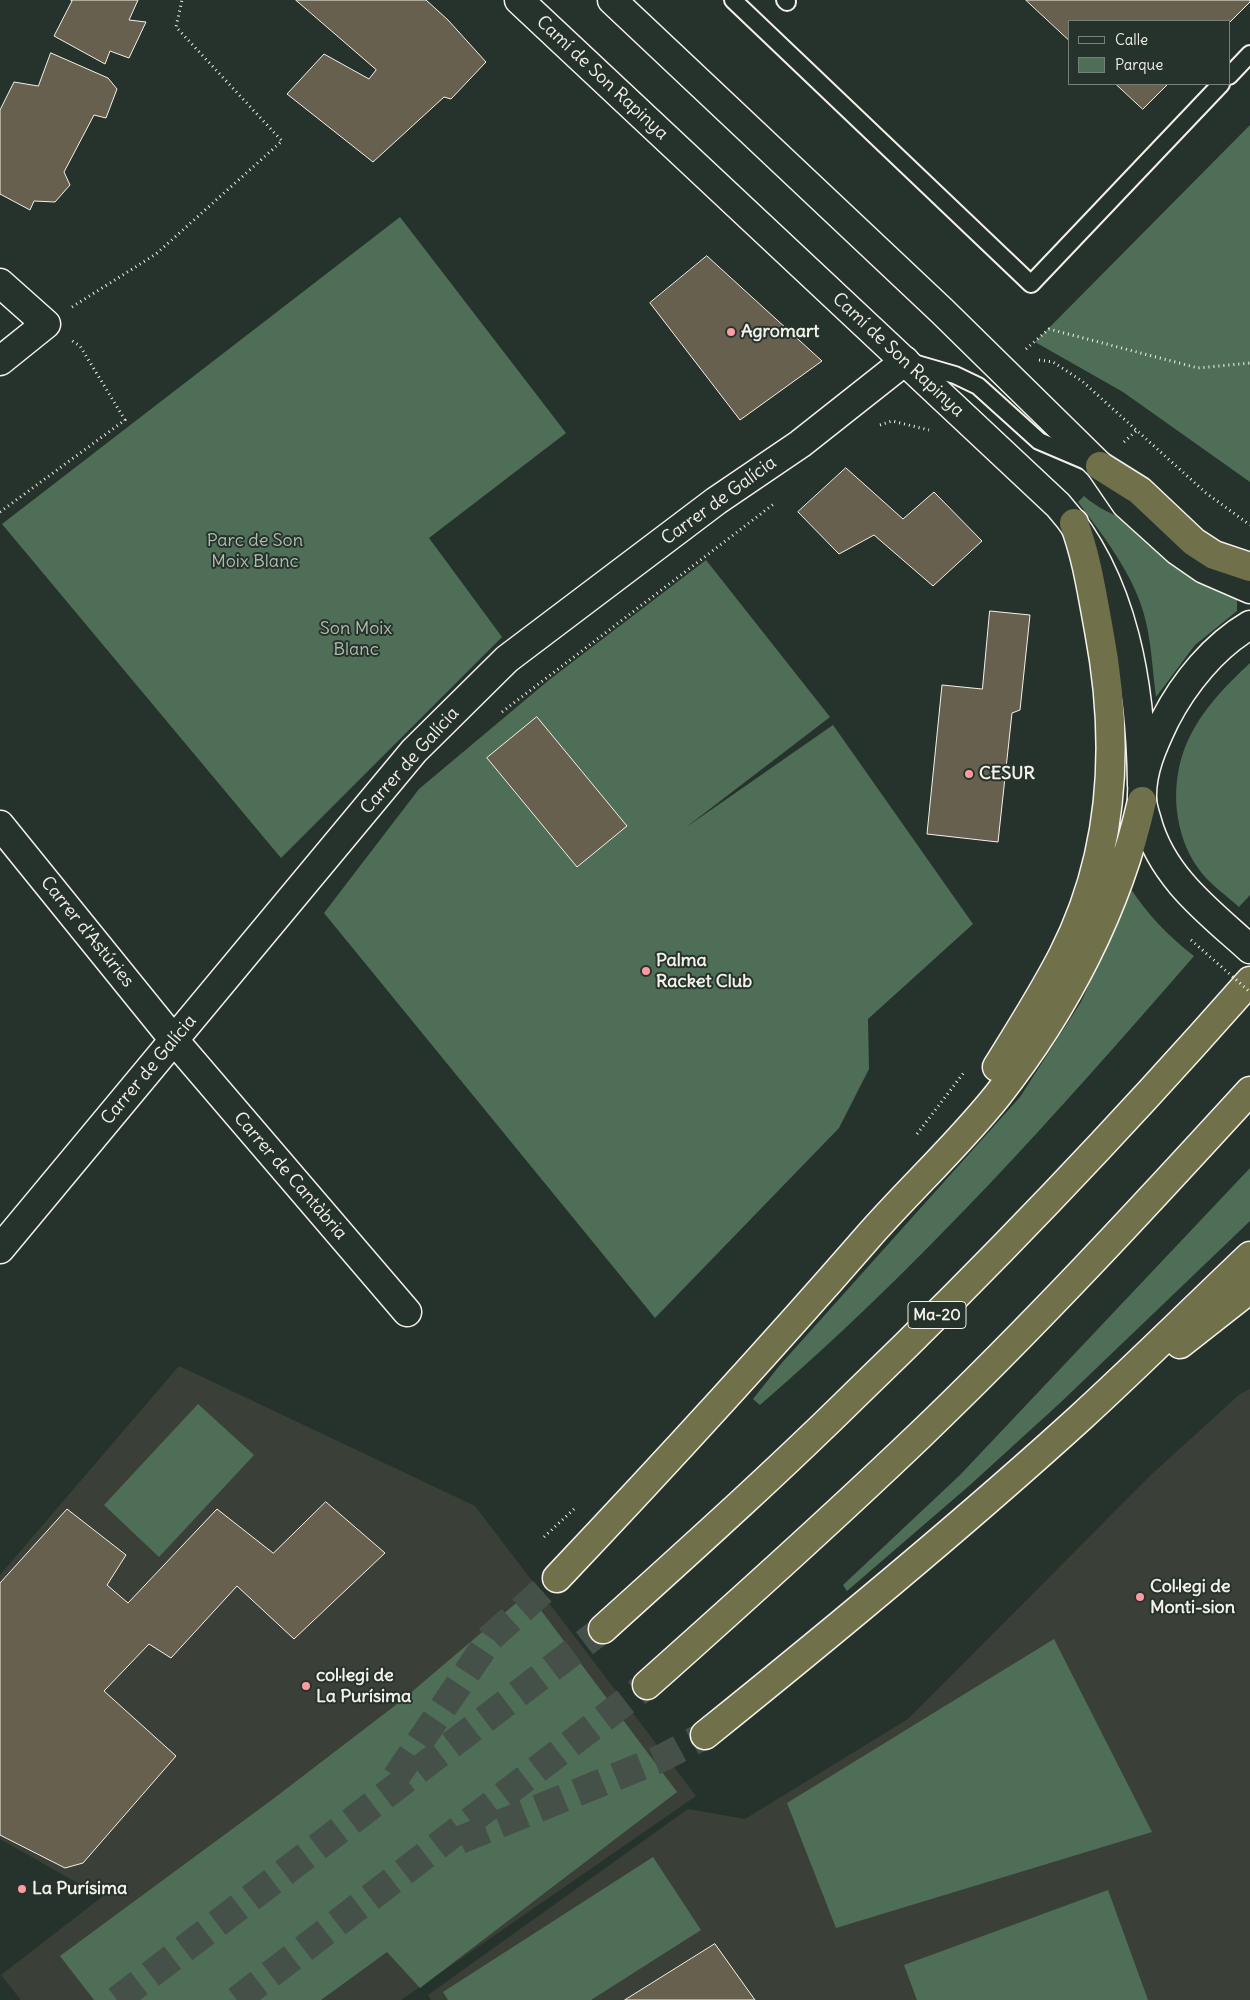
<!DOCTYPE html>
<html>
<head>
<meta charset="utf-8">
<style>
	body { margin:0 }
	#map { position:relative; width:1250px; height:2000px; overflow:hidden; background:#26332d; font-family:Delius,sans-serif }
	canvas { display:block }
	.legend { position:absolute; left:1068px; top:20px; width:162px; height:65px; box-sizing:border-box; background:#26332d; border:1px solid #787f78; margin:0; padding:6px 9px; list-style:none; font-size:15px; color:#f4f1e8 }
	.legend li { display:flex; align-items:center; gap:10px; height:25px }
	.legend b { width:25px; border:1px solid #787f78 }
</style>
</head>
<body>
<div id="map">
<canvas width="1250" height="2000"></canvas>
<ul class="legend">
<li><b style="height:6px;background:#26332d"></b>Calle</li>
<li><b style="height:14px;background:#4f6e57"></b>Parque</li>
</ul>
</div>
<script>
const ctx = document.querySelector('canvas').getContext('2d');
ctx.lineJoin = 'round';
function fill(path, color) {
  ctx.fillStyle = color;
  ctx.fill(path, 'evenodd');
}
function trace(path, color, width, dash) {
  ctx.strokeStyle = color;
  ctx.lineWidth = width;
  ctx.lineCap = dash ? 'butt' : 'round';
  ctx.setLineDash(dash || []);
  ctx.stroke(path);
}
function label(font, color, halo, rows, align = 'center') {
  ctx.font = font + ' Delius,sans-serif';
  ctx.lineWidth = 4;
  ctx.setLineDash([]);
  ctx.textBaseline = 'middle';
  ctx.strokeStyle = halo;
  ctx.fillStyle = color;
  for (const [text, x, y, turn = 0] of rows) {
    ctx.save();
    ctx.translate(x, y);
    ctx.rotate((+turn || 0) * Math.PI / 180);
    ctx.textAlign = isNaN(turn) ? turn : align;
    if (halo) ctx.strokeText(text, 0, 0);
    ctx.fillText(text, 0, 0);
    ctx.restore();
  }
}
const built = new Path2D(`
	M179 1366 475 1506 696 1796 401 2000H21L1 1975 102 1897 0 1839V1575Z
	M1250 1389V2000H431L428 1995 688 1809 745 1819 908 1719 1152 1474 1240 1394Z`);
const green = new Path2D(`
	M1250 125V482L1123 392 1035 342Z
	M400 217 566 433 429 538 502 637 281 858 2 524Z
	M1084 496C1097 508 1112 513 1127 522 1143 532 1156 549 1170 561 1189 578 1212 590 1237 598V611L1195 645 1156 697C1153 675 1152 653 1148 632 1140 582 1107 541 1078 502Z
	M706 560 830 717 685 828 833 725 973 924 868 1019 869 1069 839 1128 655 1318 324 913 419 789 549 680Z
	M1250 663V895L1239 907C1226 895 1208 883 1198 868 1186 852 1179 830 1177 811 1171 745 1205 705 1250 663Z
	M1129 886C1147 914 1168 936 1194 956 1058 1113 918 1269 760 1405L753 1399 780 1365 1020 1097 1081 1002 1109 940Z
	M1250 1168V1221L1060 1403 970 1485 847 1591 843 1585 960 1475Z
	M198 1404 254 1455 159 1557 104 1505Z
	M528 1593 677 1792 420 1988 387 1952 321 2000H94L60 1956 273 1799 401 1701Z
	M1054 1639 1152 1832 836 1928 787 1803Z
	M653 1857 701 1930 591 2000H448L443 1992Z
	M1108 1890 1148 2000H917L904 1965Z`);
const building = new Path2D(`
	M71 0H138L129 20 146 22 129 58 110 51 105 64 54 36 72 1Z
	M296 0H426L448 20 486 62 451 99 444 97 373 162 287 94 324 54 369 79 376 70Z
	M1026 0H1250V2L1229 23V21H1069V40Z
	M51 53 108 78 117 89 106 118 94 115 64 172 70 185 55 202 34 201 30 210 0 194V110L14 82 38 86Z
	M1116 84H1168L1143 109Z
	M707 256 822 361 740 420 650 303Z
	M846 468 903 519 934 492 982 541 933 586 874 535 839 554 798 512Z
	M990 611 1030 615 1020 710 1012 713 998 842 927 834 942 685 982 689Z
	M537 717 627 826 577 867 487 758Z
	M326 1502 385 1553 294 1639 237 1586 171 1658 149 1644 104 1691 176 1756 83 1863 65 1868 0 1835V1583L67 1509 126 1555 107 1585 128 1603 217 1509 273 1553Z
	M715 1944 755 2000H625Z`);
const motorwayTunnel = new Path2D(`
	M396 1777 491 1637 557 1578
	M460 1840 662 1758 705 1735
	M117 2000 603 1629
	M237 2000 647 1685`);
const path = new Path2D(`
	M72 307 156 254 282 141 176 27 182 0
	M1026 349 1049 329 1198 368 1250 363
	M1039 360 1053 362 1082 381 1206 493 1250 525
	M880 425 892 421 929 430
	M1124 442 1136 431
	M0 512 125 420 80 346 71 340
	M502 712 775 503
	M917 1134 965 1071
	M544 1537 574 1509`);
const service = new Path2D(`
	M733 0 1031 284 1221 84
	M785 0 787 2
	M1229 76 1250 54
	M910 362 955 375 978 386 1039 441 1086 461`);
const minor = new Path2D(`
	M0 283 46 324 0 361
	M0 825 174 1040 407 1312
	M0 1249 414 751 507 659 716 501 800 444 905 361`);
const tertiary = new Path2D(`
	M519 0 1058 505C1125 580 1141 688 1142 785
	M612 0 942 311 1100 466 1126 504 1178 551 1204 569 1250 589
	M1250 625C1214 646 1184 683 1165 720 1153 745 1141 771 1142 799 1142 806 1145 814 1147 821 1162 877 1209 912 1250 949`);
const motorway = new Path2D(`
	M1100 466 1140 491 1194 542 1214 555 1250 567
	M997 1067C1020 1030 1043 994 1063 955 1115 853 1120 741 1099 630 1092 593 1087 557 1074 523
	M1180 1344 1250 1289
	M557 1578C663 1466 766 1354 867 1238 909 1190 957 1146 997 1096 1065 1010 1118 908 1142 801
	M603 1629C688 1552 774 1475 856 1394 993 1262 1124 1124 1250 981
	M647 1685C738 1604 829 1522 917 1438 1033 1327 1142 1209 1250 1091
	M705 1735C833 1632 959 1528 1080 1418 1138 1365 1193 1310 1250 1256`);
const pathBridge = new Path2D(`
	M1191 940 1250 992`);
const markers = [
	[731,332,5,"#ff9aa2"],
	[969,774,5,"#ff9aa2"],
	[646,971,5,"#ff9aa2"],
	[1140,1597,5,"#ff9aa2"],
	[306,1686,5,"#ff9aa2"],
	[22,1889,5,"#ff9aa2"]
];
const shields = [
	[937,1315,58]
];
const shieldNames = [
	["Ma-20",937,1315]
];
const streetNames = [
	["Camí de Son Rapinya",602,78,43],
	["Camí de Son Rapinya",898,355,43],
	["Carrer de Galícia",719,501,-36],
	["Carrer de Galícia",410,761,-48],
	["Carrer d'Astúries",87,932,51],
	["Carrer de Galícia",149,1070,-50],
	["Carrer de Cantàbria",290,1176,49]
];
const poiNames = [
	["Agromart",741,332],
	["CESUR",979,774],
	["Palma",656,961],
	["Racket Club",656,982],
	["Col·legi de",1150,1587],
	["Monti-sion",1150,1608],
	["col·legi de",316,1676],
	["La Purísima",316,1697],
	["La Purísima",32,1889]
];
const parkNames = [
	["Parc de Son",255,541],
	["Moix Blanc",255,562],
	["Son Moix",356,629],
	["Blanc",356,650]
];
fill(built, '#3a4037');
fill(green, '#4f6e57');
fill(building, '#67604f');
trace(building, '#f4f1e8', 1);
trace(motorwayTunnel, '#455049', 28, [28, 14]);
trace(service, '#f4f1e8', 20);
trace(minor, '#f4f1e8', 31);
trace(tertiary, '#f4f1e8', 31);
trace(motorway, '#f4f1e8', 31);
trace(path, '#f4f1e8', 3, [1, 4]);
trace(service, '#26332d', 16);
trace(minor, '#26332d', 28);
trace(tertiary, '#26332d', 28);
trace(motorway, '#70704a', 28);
trace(pathBridge, '#f4f1e8', 3, [1, 4]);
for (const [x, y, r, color] of markers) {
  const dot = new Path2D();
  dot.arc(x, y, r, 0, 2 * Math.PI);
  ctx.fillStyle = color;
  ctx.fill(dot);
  trace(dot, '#26332d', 2);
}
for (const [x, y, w] of shields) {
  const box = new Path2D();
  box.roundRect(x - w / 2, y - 13.5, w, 27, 4);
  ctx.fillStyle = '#26332d';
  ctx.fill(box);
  trace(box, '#f4f1e8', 1);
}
label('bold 16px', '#f4f1e8', null, shieldNames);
label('18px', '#f4f1e8', '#26332d', streetNames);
label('bold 18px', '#f4f1e8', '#26332d', poiNames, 'left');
label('18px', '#b2bdae', '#26332d', parkNames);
</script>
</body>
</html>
